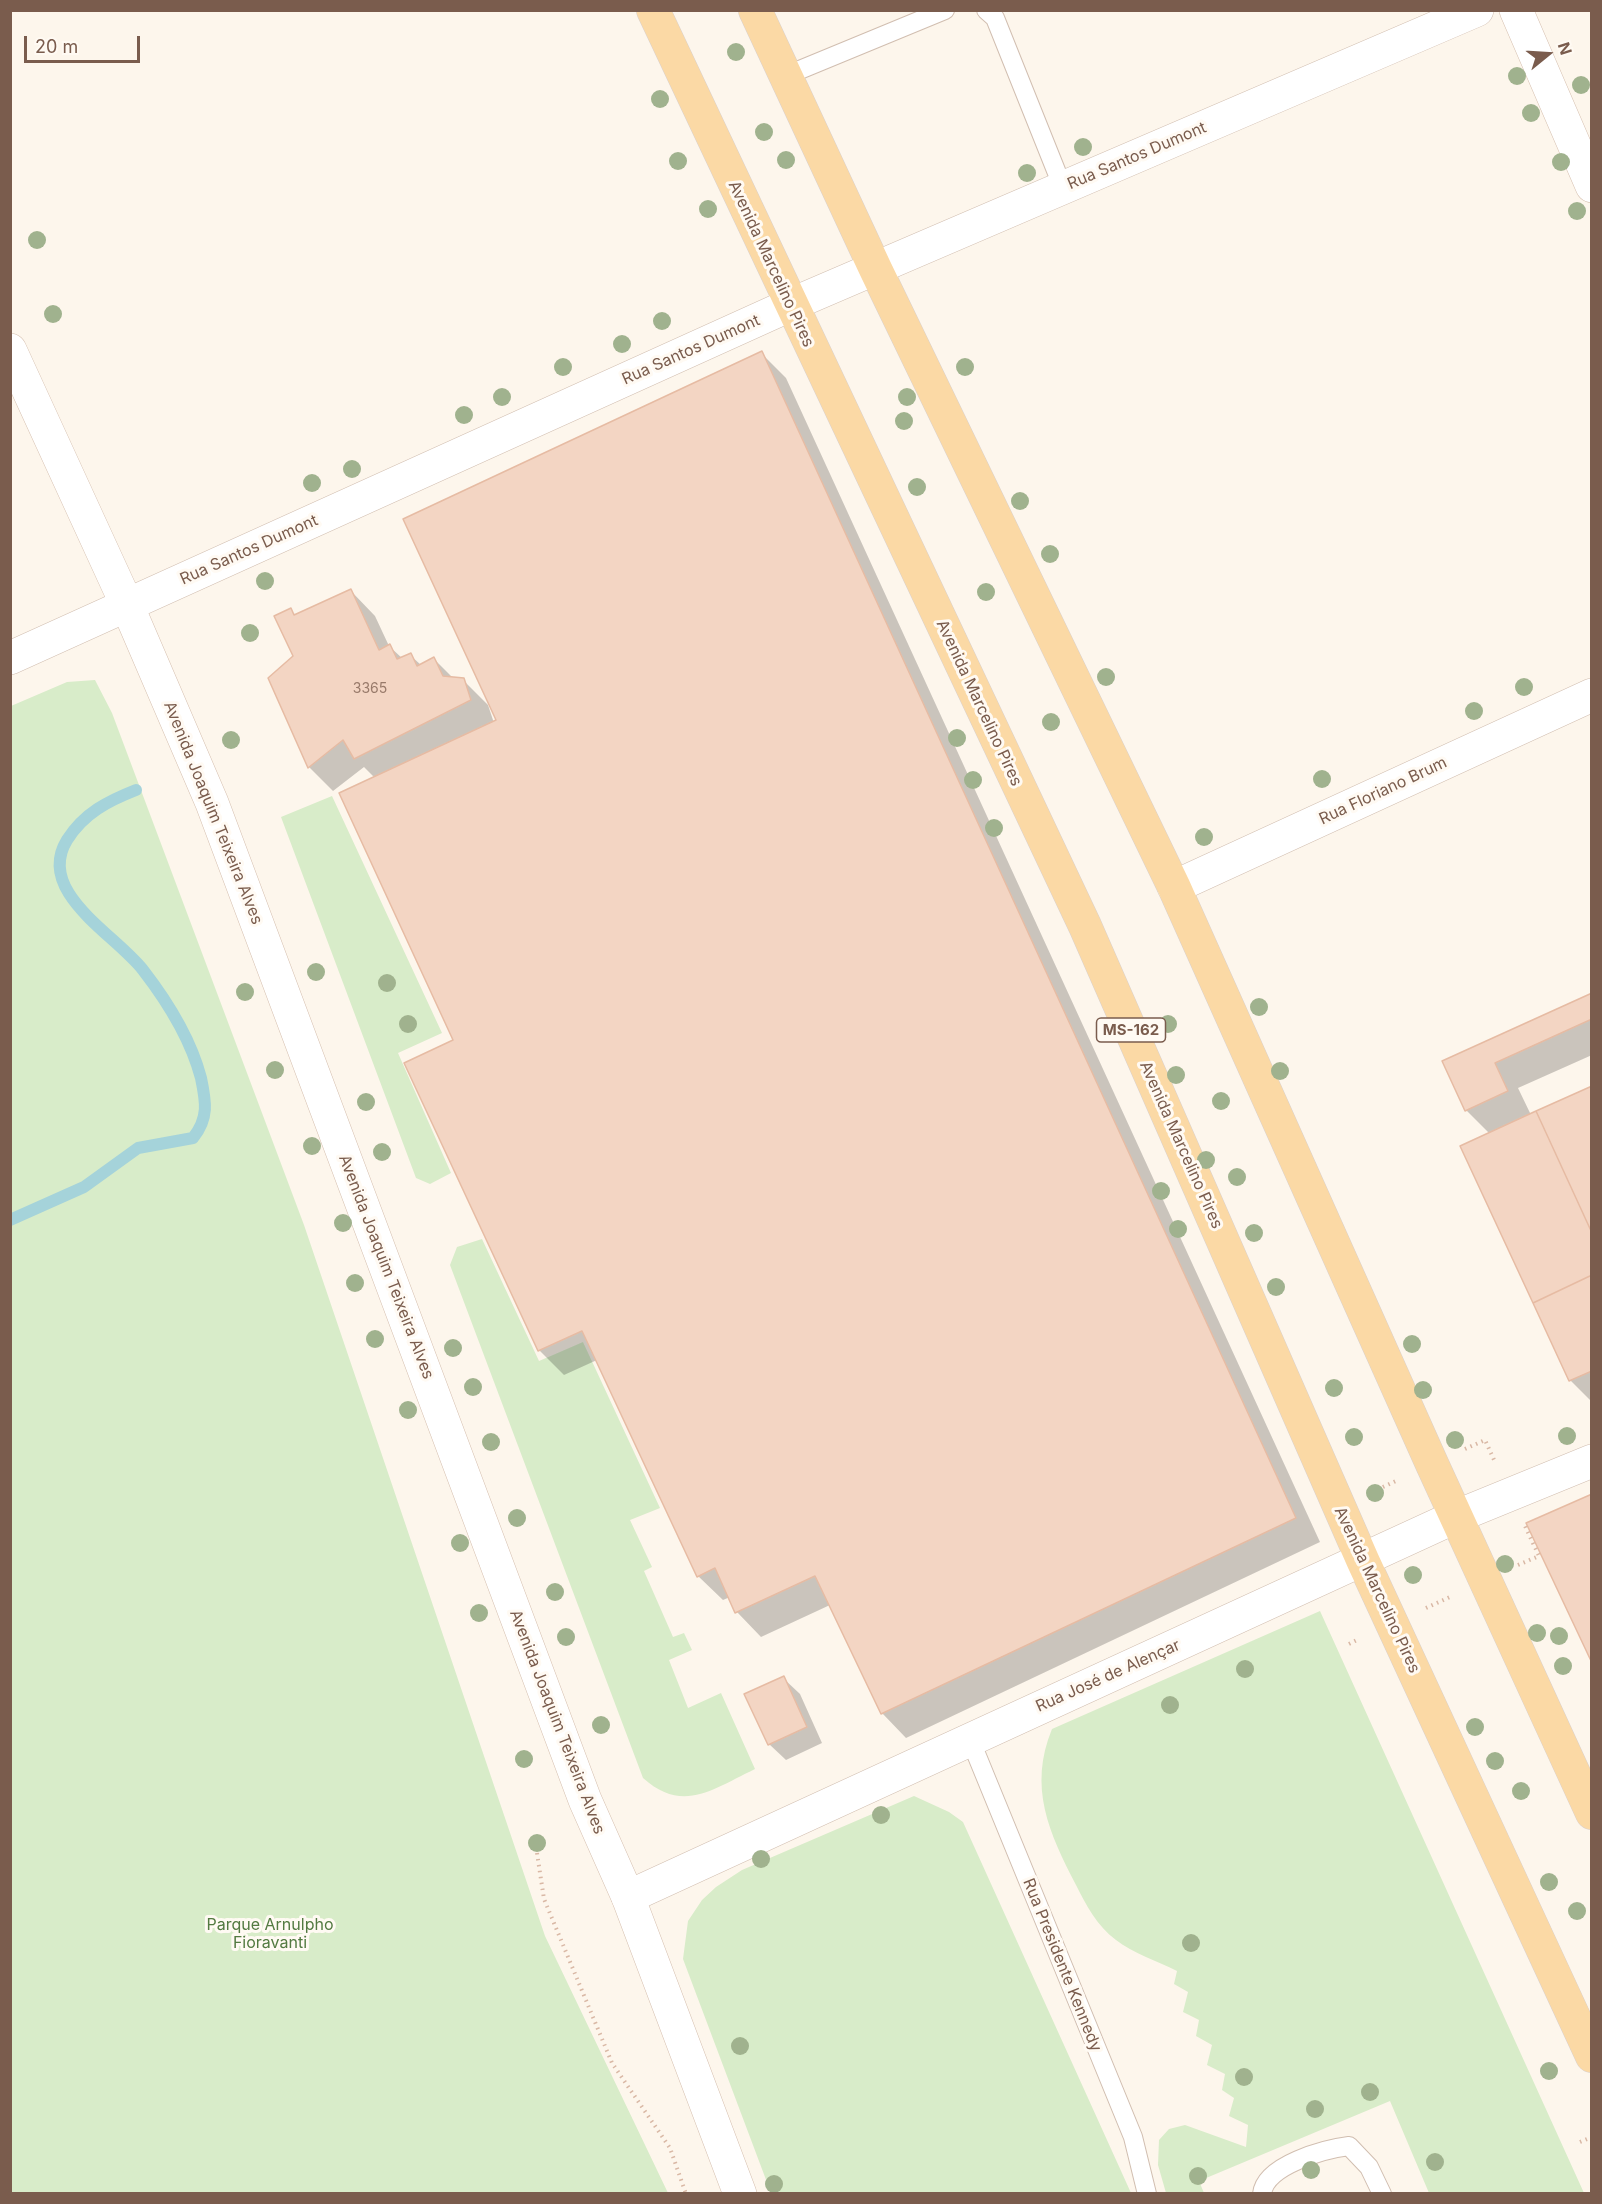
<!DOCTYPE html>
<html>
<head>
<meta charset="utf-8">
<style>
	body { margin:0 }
	#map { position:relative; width:1602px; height:2204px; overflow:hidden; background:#fdf6ec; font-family:Inter,sans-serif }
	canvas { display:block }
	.frame { position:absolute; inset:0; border:12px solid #7a5c4d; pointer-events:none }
	.north { position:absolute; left:1518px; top:24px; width:60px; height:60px; -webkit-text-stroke:4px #fffaf3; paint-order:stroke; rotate:72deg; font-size:16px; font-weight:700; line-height:24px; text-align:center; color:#7a5c4d }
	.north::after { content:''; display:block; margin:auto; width:21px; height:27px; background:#7a5c4d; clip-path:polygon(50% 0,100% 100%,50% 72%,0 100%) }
	.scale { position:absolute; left:24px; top:36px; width:116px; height:27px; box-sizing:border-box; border:3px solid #7a5c4d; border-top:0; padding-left:8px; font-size:18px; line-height:21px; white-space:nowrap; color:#7a5c4d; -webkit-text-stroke:4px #fffaf3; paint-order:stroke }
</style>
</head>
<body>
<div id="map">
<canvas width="1602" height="2204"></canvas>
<div class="frame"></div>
<div class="north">N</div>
<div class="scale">20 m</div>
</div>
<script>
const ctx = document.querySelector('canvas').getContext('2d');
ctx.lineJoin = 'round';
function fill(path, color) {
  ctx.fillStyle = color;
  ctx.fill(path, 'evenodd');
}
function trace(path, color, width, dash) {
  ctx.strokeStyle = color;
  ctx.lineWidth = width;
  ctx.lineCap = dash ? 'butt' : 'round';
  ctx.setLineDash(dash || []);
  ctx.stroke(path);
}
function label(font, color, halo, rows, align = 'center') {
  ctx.font = font + ' Inter,sans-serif';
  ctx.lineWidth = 6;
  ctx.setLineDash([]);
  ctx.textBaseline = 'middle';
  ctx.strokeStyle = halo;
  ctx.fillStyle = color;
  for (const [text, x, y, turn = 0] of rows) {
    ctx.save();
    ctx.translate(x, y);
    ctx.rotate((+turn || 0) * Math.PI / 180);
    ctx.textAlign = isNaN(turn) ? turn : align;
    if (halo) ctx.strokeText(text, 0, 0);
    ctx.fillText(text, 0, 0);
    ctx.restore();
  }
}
const green = new Path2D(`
	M95 680 112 713 304 1225 545 1936 668 2193H11V706L67 682Z
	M332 796 442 1033 398 1053 451 1173 430 1184 416 1178 281 817Z
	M482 1239 539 1361 583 1342 660 1508 630 1520 652 1567 644 1571 673 1637 684 1633 692 1650 669 1660 688 1708 721 1693 755 1769C713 1789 683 1814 643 1778L450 1265 457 1247Z
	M1320 1611 1584 2193H1429L1390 2101 1199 2181 1204 2193H1166L1158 2165 1159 2140 1169 2129 1185 2125 1246 2147 1248 2125 1229 2116 1234 2098 1222 2090 1225 2074 1207 2065 1212 2045 1196 2036 1199 2020 1183 2012 1188 1992 1174 1984 1177 1971C1157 1961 1133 1953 1116 1940 1097 1926 1086 1905 1076 1885 1049 1833 1028 1787 1052 1729Z
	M914 1796 949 1812 963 1822 1131 2193H771L683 1959 688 1921 702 1900 716 1887 742 1870Z`);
const shadow = new Path2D(`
	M761 353 786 378 1320 1542 906 1738 882 1713 830 1605 761 1637 737 1612 730 1597 723 1600 698 1576 597 1360 564 1375 539 1350 455 1040 375 778 364 767 333 791 309 767 295 656 290 610 297 616 351 591 375 616 389 646 403 659 410 655 421 665 434 659 454 679 463 680 488 705 494 723 498 721Z
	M1592 995V1055L1518 1088 1531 1115 1592 1088V1402L1571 1381 1462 1147 1490 1134 1466 1110 1444 1061Z
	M783 1678 800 1694 822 1743 786 1760 769 1744Z`);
const stream = new Path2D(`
	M10 1220 84 1187 138 1148 193 1138C209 1118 206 1102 201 1078 191 1040 167 1001 143 970 115 934 35 892 67 840 84 813 108 801 136 790`);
const building = new Path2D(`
	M762 351 1296 1518 881 1714 815 1576 735 1613 715 1568 697 1577 582 1331 538 1351 404 1063 453 1040 339 793 496 720 403 519Z
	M351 589 379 650 390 644 397 659 411 653 417 666 434 657 443 676 464 678 471 700 354 759 343 740 308 768 268 678 293 656 274 616 291 608 294 615Z
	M1592 993V1019L1495 1063 1508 1091 1465 1111 1442 1061Z
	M1592 1086V1233L1536 1111Z
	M1536 1111 1592 1233V1275L1533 1303 1460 1146Z
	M1592 1275V1371L1569 1381 1533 1303Z
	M1592 1494V1663L1526 1523Z
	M784 1676 807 1727 768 1745 744 1694Z`);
const path = new Path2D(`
	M1465 1449 1485 1440 1495 1462
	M1372 1492 1398 1480
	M1518 1565 1539 1556 1525 1526
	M1426 1608 1452 1596
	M1349 1644 1359 1639
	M537 1853 544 1899 612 2063 670 2148 686 2194
	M1580 2142 1592 2137`);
const service = new Path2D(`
	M986 10 995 18 1063 188
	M785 76 945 10
	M970 1739 1133 2137 1147 2194
	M1262 2194C1265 2165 1325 2149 1349 2146L1369 2167 1382 2194`);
const minor = new Path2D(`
	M10 658 790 305 1477 10
	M1174 887 1592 695
	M628 1897 1455 1517 1592 1461`);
const secondary = new Path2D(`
	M1516 10 1592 186
	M10 350 127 605 212 803 585 1800 628 1897 740 2194`);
const primary = new Path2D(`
	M653 10 1085 926 1363 1561 1592 2056
	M755 10 875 268 1174 887 1432 1464 1592 1813`);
const trees = [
	[736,52],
	[1517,76],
	[1581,85],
	[660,99],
	[1531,113],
	[764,132],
	[1083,147],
	[786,160],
	[678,161],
	[1561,162],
	[1027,173],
	[708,209],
	[1577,211],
	[37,240],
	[53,314],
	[662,321],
	[622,344],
	[563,367],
	[965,367],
	[502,397],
	[907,397],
	[464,415],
	[904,421],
	[352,469],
	[312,483],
	[917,487],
	[1020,501],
	[1050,554],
	[265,581],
	[986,592],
	[250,633],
	[1106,677],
	[1524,687],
	[1474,711],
	[1051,722],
	[957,738],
	[231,740],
	[1322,779],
	[973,780],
	[994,828],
	[1204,837],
	[316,972],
	[387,983],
	[245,992],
	[1259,1007],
	[408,1024],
	[1168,1024],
	[275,1070],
	[1280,1071],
	[1176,1075],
	[1221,1101],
	[366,1102],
	[312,1146],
	[382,1152],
	[1206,1160],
	[1237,1177],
	[1161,1191],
	[343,1223],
	[1178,1229],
	[1254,1233],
	[355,1283],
	[1276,1287],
	[375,1339],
	[1412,1344],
	[453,1348],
	[473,1387],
	[1334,1388],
	[1423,1390],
	[408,1410],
	[1567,1436],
	[1354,1437],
	[1455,1440],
	[491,1442],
	[1375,1493],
	[517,1518],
	[460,1543],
	[1505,1564],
	[1413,1575],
	[555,1592],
	[479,1613],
	[1537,1633],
	[1559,1636],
	[566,1637],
	[1563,1666],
	[1245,1669],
	[1170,1705],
	[601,1725],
	[1475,1727],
	[524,1759],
	[1495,1761],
	[1521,1791],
	[881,1815],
	[537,1843],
	[761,1859],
	[1549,1882],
	[1577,1911],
	[1191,1943],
	[740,2046],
	[1549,2071],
	[1244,2077],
	[1370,2092],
	[1315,2109],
	[1435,2162],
	[1311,2170],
	[1198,2176],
	[774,2184]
];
const numberNames = [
	["3365",370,689]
];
const shields = [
	[1131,1030,69]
];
const shieldNames = [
	["MS-162",1131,1030]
];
const streetNames = [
	["Rua Santos Dumont",1137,156,-23],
	["Avenida Marcelino Pires",771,264,65],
	["Rua Santos Dumont",691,350,-24],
	["Rua Santos Dumont",249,550,-24],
	["Avenida Marcelino Pires",979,703,65],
	["Rua Floriano Brum",1383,791,-25],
	["Avenida Joaquim Teixeira Alves",213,813,68],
	["Avenida Marcelino Pires",1181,1145,66],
	["Avenida Joaquim Teixeira Alves",386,1267,69],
	["Avenida Marcelino Pires",1377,1590,65],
	["Rua José de Alençar",1108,1676,-24],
	["Avenida Joaquim Teixeira Alves",557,1722,69],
	["Rua Presidente Kennedy",1062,1965,68]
];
const parkNames = [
	["Parque Arnulpho",270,1925],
	["Fioravanti",270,1943]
];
fill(green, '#d8ecc9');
fill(shadow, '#0003');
trace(stream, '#a5d3da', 12);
fill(building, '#f3d5c3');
trace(building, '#e6bba3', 1.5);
trace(service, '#d1beb0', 20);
trace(minor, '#d1beb0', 34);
trace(secondary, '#d6c0b0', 34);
trace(primary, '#dad1cd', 34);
trace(path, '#d9b8a5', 4, [1.5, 4.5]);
trace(service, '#fff', 18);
trace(minor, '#fff', 33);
trace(secondary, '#fff', 33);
trace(primary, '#fbd9a5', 33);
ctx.fillStyle = '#a0b28e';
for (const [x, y] of trees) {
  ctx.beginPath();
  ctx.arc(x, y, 9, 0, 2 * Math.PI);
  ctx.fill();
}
label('14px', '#987a6a', null, numberNames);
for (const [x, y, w] of shields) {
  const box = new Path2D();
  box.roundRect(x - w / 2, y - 12, w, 24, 4.5);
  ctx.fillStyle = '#fffaf3';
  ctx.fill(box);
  trace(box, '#7a5c4d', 1.5);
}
label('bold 15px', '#7a5c4d', null, shieldNames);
label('16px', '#7a5c4d', '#fffaf3', streetNames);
label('16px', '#537a41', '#fffaf3', parkNames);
</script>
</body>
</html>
